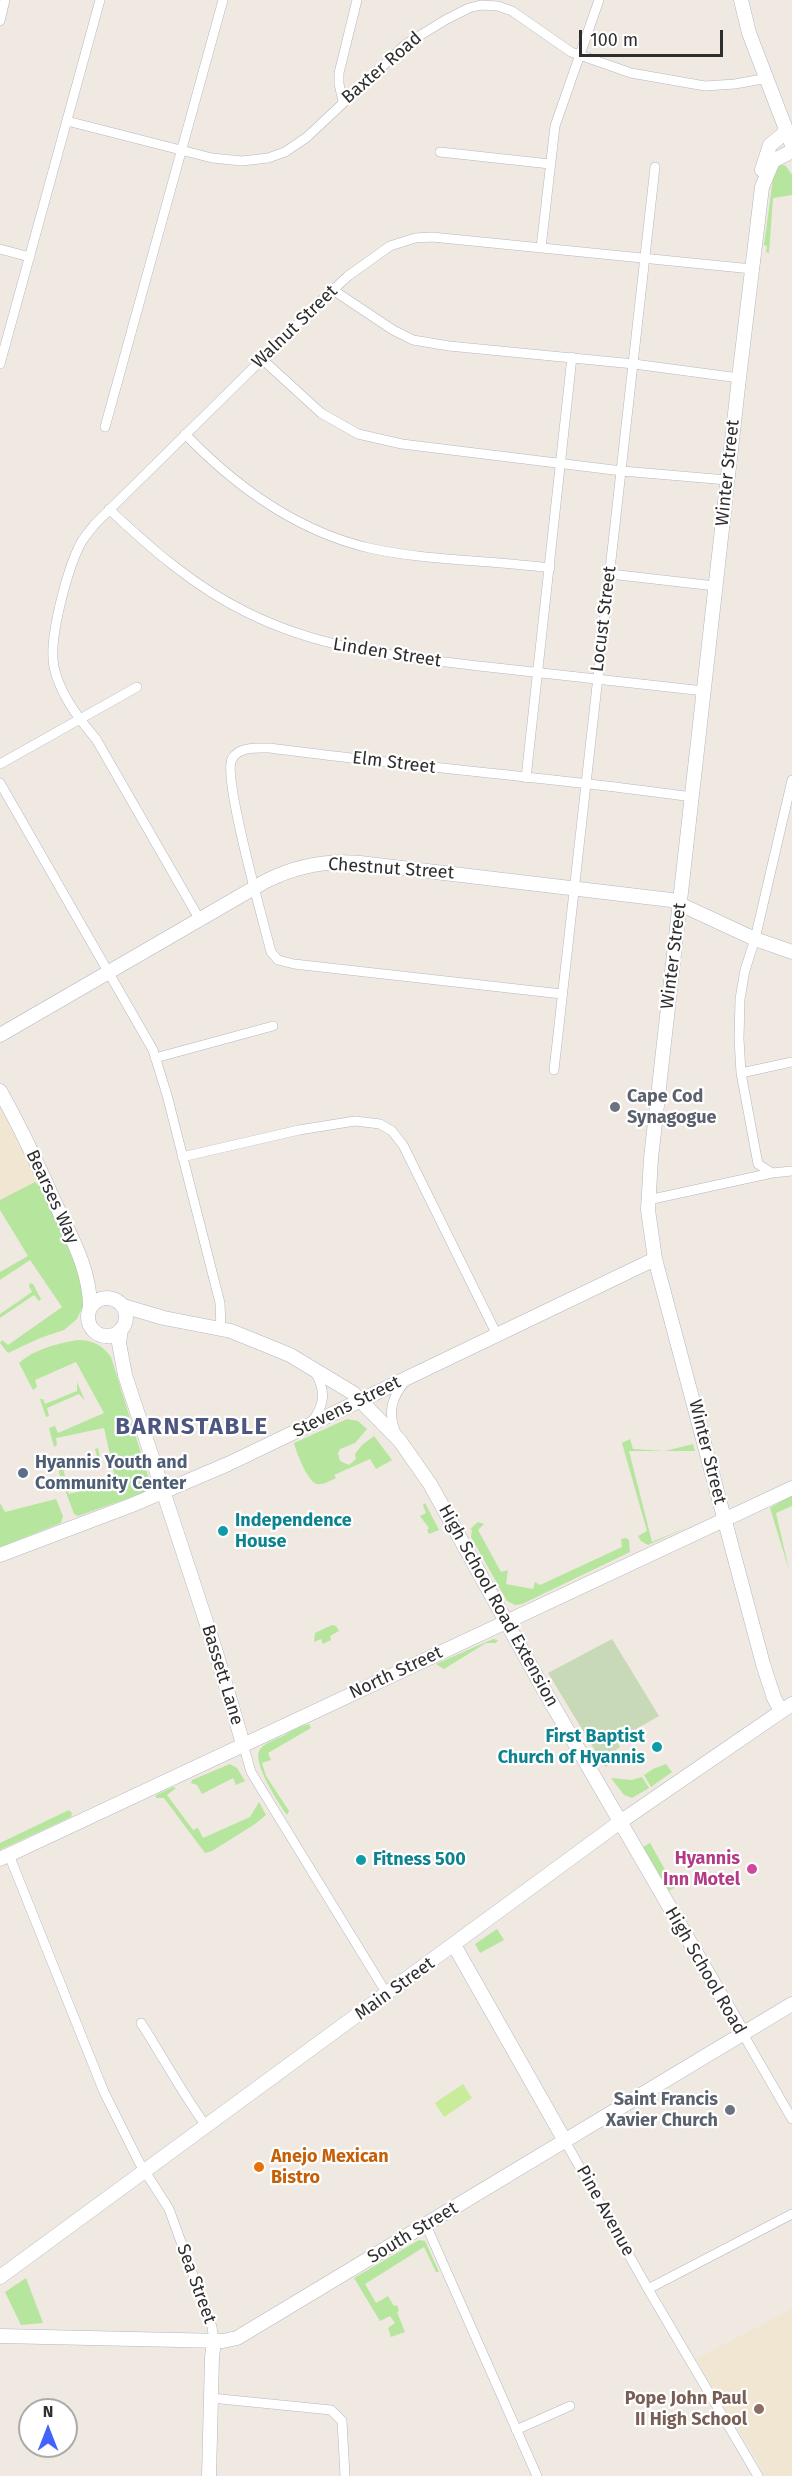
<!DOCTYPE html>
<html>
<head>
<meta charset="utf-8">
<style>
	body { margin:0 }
	#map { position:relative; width:792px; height:2476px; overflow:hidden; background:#efe9e1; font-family:"Fira Sans",sans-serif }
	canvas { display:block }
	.north { position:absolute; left:18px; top:2398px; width:60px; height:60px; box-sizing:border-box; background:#fff; border:2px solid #ababab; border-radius:50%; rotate:0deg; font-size:16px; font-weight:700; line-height:24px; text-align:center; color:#2e2e2e }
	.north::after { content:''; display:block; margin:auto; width:21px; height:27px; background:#4264fb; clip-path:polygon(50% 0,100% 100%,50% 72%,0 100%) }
	.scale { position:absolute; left:579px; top:30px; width:144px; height:27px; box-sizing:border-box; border:3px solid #2e2e2e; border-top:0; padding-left:8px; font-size:18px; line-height:21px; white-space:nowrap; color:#2e2e2e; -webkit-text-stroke:4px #fff; paint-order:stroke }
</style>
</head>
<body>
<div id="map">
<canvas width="792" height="2476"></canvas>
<div class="north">N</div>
<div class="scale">100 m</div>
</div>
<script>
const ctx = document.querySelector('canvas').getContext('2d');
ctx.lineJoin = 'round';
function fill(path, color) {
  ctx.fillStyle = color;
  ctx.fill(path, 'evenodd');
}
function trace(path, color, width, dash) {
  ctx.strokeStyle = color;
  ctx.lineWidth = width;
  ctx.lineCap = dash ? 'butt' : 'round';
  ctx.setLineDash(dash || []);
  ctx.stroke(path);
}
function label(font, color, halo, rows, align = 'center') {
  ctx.font = font + ' "Fira Sans",sans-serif';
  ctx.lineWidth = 4.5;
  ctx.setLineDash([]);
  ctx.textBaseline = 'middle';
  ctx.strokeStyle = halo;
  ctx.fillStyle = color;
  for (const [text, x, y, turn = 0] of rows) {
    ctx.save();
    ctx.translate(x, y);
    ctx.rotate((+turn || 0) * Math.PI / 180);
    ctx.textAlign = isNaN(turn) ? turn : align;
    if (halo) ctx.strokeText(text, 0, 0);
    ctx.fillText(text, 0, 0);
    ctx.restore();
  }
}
const education = new Path2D(`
	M0 1105 38 1181 0 1203Z
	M792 2309V2476H764L756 2458 696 2359Z`);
const green = new Path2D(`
	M779 164 786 166 792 175V195L773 198 769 253 766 252 767 246 764 245 774 171Z
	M35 1182 41 1187 84 1283V1304L77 1319 64 1330 40 1338 8 1353 0 1343 2 1340 8 1345 62 1307 30 1260 0 1280V1272L28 1256 0 1210V1200Z
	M30 1283 33 1284 41 1299 39 1301 34 1295 0 1318V1314L32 1292 29 1286Z
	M77 1340C93 1340 102 1345 111 1357L149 1479 148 1487 143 1493 78 1516 74 1514 64 1487H67L69 1494 116 1482 104 1428 56 1438 57 1445 54 1447 49 1428 55 1426 58 1433 104 1413 76 1362 35 1380 37 1387 33 1390 19 1363C34 1349 57 1344 77 1340Z
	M77 1382 85 1401 79 1394 47 1408 49 1416 46 1417 40 1399H43L45 1404 77 1391Z
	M347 1419 358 1421 367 1429 355 1443 340 1449 338 1453 340 1461 349 1465 356 1459 355 1454 362 1445 374 1436 392 1460 376 1469 370 1459 334 1475 336 1478C330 1481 323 1485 317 1484 308 1482 296 1452 294 1443Z
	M630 1439 633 1449 665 1451 693 1444 695 1451H629L652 1542 693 1525 648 1545 641 1541 638 1536 647 1531 622 1443Z
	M98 1448 102 1467 100 1468 98 1460 63 1468 65 1476H60L56 1458 60 1457 62 1465 97 1457 95 1449Z
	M792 1495V1506L776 1513 789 1570 770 1508Z
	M56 1499 63 1516 61 1523 0 1547V1503L5 1512Z
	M425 1503 439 1530 429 1534 427 1530 429 1528 420 1516 426 1513 423 1505Z
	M478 1522 484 1524 478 1530 501 1572 508 1570 506 1584 533 1589 535 1582 540 1585 622 1547 621 1539 626 1538 629 1540 630 1552 522 1604 515 1605 507 1601 471 1537 472 1530 470 1529Z
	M332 1625 336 1626 339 1631 330 1636 331 1640 323 1644 321 1639 314 1642 315 1633Z
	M493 1639 498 1640 496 1643H486L444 1669 436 1664Z
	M309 1724 311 1728 268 1753 271 1760 262 1763 266 1776 289 1811 287 1815C279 1804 253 1764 259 1751 263 1743 276 1739 283 1736 291 1731 300 1726 309 1724Z
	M230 1764 237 1768 245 1781 236 1785 233 1778 202 1794 197 1785 191 1783 192 1780Z
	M666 1764 672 1772 651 1787 644 1775 653 1769Z
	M642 1777 649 1788 632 1798 624 1795 611 1778 632 1780Z
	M173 1787 176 1788 167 1795 193 1830 198 1828 203 1838 250 1817 259 1802 266 1815 255 1824 212 1851 205 1853 164 1798H156V1795Z
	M69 1810 72 1813 71 1817 0 1850V1843Z
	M650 1843 672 1882 686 1875 687 1880 669 1891 643 1847Z
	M497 1929 504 1940 480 1953 475 1944Z
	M419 2240 425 2241 439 2272H436L424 2247 365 2284 376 2303 388 2296 394 2306 397 2305 399 2311 397 2312 405 2332 391 2337 388 2328 395 2323 390 2316 380 2321 354 2278Z
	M26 2278 43 2323 21 2325 5 2292Z`);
const cemetery = new Path2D(`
	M612 1639 659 1716 617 1740 620 1747 614 1751 619 1759 605 1767 548 1673Z`);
const pitch = new Path2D(`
	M463 2084 472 2098 444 2117 435 2103Z`);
const street = new Path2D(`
	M0 21 5 0
	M343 101 339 84V73L357 0
	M67 121 212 158 242 161 268 158 285 152 307 137 406 44 447 19 469 8 481 5 498 6 512 11 571 52 631 73 705 86 735 84 768 78
	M440 152 550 164
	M541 248 555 126 599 0
	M0 249 30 257
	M333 290 393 330 413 340 449 346 634 364 739 378
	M262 359 321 413 358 434 402 444 622 471 727 480
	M0 364 100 0
	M105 427 223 0
	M185 434C235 486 297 531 369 548 427 561 490 560 550 568
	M109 509C150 548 195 587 246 612 322 650 397 656 479 666 554 675 629 683 704 691
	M610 574 715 586
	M0 764 137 687
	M526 778 572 357
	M0 783 153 1050 167 1095 220 1303 221 1329
	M200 920 96 739C78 718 60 694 54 667 48 639 68 566 82 541 86 535 91 529 96 523L321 301 348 276 390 246 415 238 432 237 752 269
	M562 994 294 964 278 960 271 952C264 924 222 776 232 759 239 746 258 748 270 748 410 767 552 777 692 797
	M155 1058 273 1026
	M554 1070 655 167
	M741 1073 792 1062
	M182 1157 299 1130 355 1121 380 1124 392 1131 403 1145 497 1335
	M772 1173 758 1164 741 1073 739 1039 740 999 745 970 755 939 792 780
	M648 1200 772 1173 792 1171
	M312 1422C325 1404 326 1391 315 1372
	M396 1433C387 1412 392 1397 406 1380
	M243 1744 251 1772 387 1994
	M9 1855 104 2092 139 2162 169 2209 212 2327 214 2341
	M141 2023C163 2057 182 2093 206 2126
	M743 2034 792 2119
	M565 2141 648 2289 758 2476
	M426 2225 537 2476
	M648 2289 792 2214
	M211 2398 331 2410 342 2421 345 2476
	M516 2430 570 2406`);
const secondary = new Path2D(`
	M741 0 749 33 792 145
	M762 170 770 145 787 131
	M0 1035 266 881C296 866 327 860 360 863L671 900 755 939 792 952
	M0 1091C21 1128 38 1165 55 1203 71 1237 90 1269 90 1307
	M88 1317a19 19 0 1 1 38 0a19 19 0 1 1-38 0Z
	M123 1306 164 1318 231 1331 290 1355 353 1393 400 1441 430 1484 544 1690 743 2034
	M121 1329 119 1343 125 1375 215 1649 243 1744
	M0 1555 132 1505 228 1464 655 1259
	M781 1711 774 1698 763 1664 655 1259 648 1210 651 1158 739 378 762 187 773 161 792 151
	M0 1859 792 1488
	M454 1945 565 2141
	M0 2277 620 1822 792 1704
	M0 2336 223 2341 237 2338 792 2004
	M209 2476 212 2357 214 2341`);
const markers = [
	[615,1107,6,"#6b7280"],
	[23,1473,6,"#5c6f8a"],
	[223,1531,6,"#0f9aa8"],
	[657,1747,6,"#0f9aa8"],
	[361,1860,6,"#0f9aa8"],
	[752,1869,6,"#d1479c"],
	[730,2110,6,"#6b7280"],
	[259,2167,6,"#e8710a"],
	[759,2409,6,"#8d6e63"]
];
const streetNames = [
	["Baxter Road",382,68,-41],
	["Walnut Street",295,327,-44],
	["Winter Street",728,473,-84],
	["Locust Street",604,619,-83],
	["Linden Street",387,653,9],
	["Elm Street",394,763,7],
	["Chestnut Street",391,869,4],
	["Winter Street",674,956,-83],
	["Bearses Way",52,1197,65],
	["Stevens Street",347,1407,-26],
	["Winter Street",707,1452,76],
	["High School Road Extension",498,1606,61],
	["North Street",396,1673,-25],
	["Bassett Lane",222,1675,73],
	["High School Road",705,1971,60],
	["Main Street",395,1989,-36],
	["Pine Avenue",605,2211,61],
	["South Street",413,2233,-31],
	["Sea Street",196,2284,70]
];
const worshipNames = [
	["Cape Cod",627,1097],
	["Synagogue",627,1118],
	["Saint Francis",718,2100,"right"],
	["Xavier Church",718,2121,"right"]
];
const serviceNames = [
	["Hyannis Youth and",35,1463],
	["Community Center",35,1484]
];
const cultureNames = [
	["Independence",235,1521],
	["House",235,1542],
	["First Baptist",645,1737,"right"],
	["Church of Hyannis",645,1758,"right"],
	["Fitness 500",373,1860]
];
const hotelNames = [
	["Hyannis",740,1859],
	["Inn Motel",740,1880]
];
const foodNames = [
	["Anejo Mexican",271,2157],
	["Bistro",271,2178]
];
const educationNames = [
	["Pope John Paul",747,2399],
	["II High School",747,2420]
];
const districtNames = [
	["BARNSTABLE",192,1427]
];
fill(education, '#f0e6d1');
fill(green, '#b6e59e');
fill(cemetery, '#c8d9b8');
fill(pitch, '#c9ec9a');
trace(street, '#b4b7c1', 10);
trace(secondary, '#b4b7c1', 15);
trace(street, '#fff', 9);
trace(secondary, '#fff', 14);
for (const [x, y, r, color] of markers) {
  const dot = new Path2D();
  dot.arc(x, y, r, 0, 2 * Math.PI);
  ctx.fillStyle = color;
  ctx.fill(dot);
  trace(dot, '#fff', 2);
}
label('18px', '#2e2e2e', '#fff', streetNames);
label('bold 18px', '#5b616d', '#fff', worshipNames, 'left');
label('bold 18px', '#4e5e75', '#fff', serviceNames, 'left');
label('bold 18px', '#0d838f', '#fff', cultureNames, 'left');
label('bold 18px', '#b23c85', '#fff', hotelNames, 'right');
label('bold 18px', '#c56008', '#fff', foodNames, 'left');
label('bold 18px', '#785e54', '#fff', educationNames, 'right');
ctx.letterSpacing = '1.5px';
label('bold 24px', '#4d5680', '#fff', districtNames);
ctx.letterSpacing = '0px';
</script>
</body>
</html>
